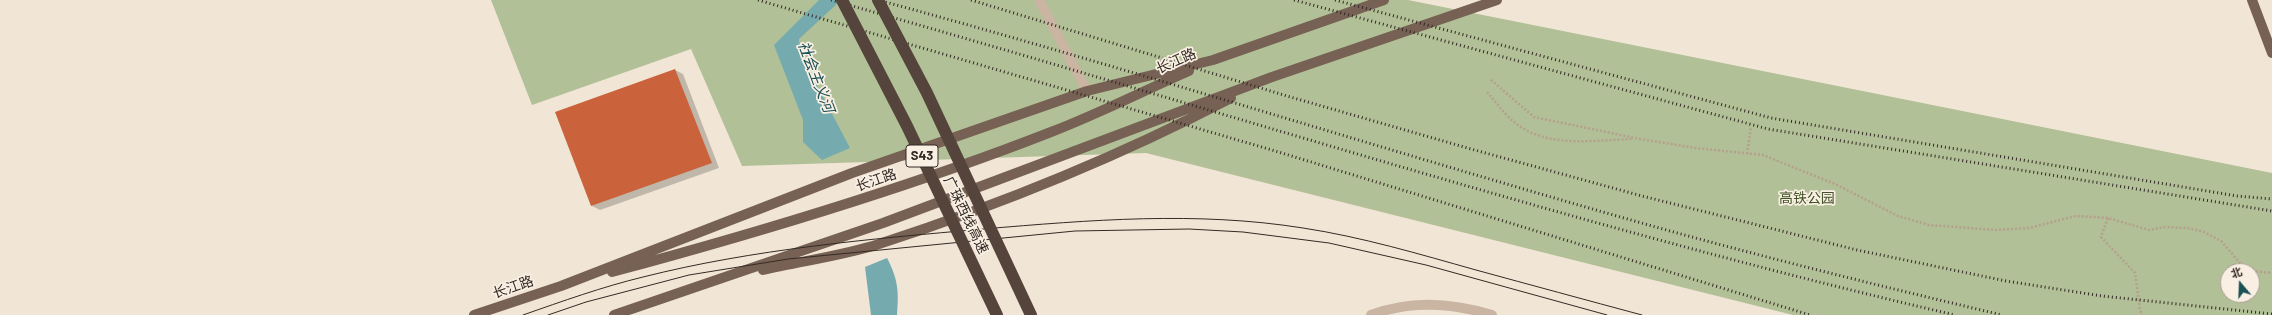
<!DOCTYPE html>
<html>
<head>
<meta charset="utf-8">
<style>
	body { margin:0 }
	#map { position:relative; width:2272px; height:315px; overflow:hidden; background:#f1e5d6; font-family:Barlow,"Noto Sans SC",sans-serif }
	canvas { display:block }
	.north { position:absolute; left:2220px; top:263px; width:40px; height:40px; box-sizing:border-box; background:#f9efe3; border:1px solid #aaa097; border-radius:50%; rotate:341deg; font-size:11px; font-weight:700; line-height:16px; text-align:center; color:#342a25 }
	.north::after { content:''; display:block; margin:auto; width:14px; height:18px; background:#1a5156; clip-path:polygon(50% 0,100% 100%,50% 72%,0 100%) }
</style>
</head>
<body>
<div id="map">
<canvas width="2272" height="315"></canvas>
<div class="north">北</div>
</div>
<script>
const ctx = document.querySelector('canvas').getContext('2d');
ctx.lineJoin = 'round';
function fill(path, color) {
  ctx.fillStyle = color;
  ctx.fill(path, 'evenodd');
}
function trace(path, color, width, dash) {
  ctx.strokeStyle = color;
  ctx.lineWidth = width;
  ctx.lineCap = dash ? 'butt' : 'round';
  ctx.setLineDash(dash || []);
  ctx.stroke(path);
}
function label(font, color, halo, rows, align = 'center') {
  ctx.font = font + ' Barlow,"Noto Sans SC",sans-serif';
  ctx.lineWidth = 3.5;
  ctx.setLineDash([]);
  ctx.textBaseline = 'middle';
  ctx.strokeStyle = halo;
  ctx.fillStyle = color;
  for (const [text, x, y, turn = 0] of rows) {
    ctx.save();
    ctx.translate(x, y);
    ctx.rotate((+turn || 0) * Math.PI / 180);
    ctx.textAlign = isNaN(turn) ? turn : align;
    if (halo) ctx.strokeText(text, 0, 0);
    ctx.fillText(text, 0, 0);
    ctx.restore();
  }
}
const green = new Path2D(`
	M491 0H1408L2272 173V315H1793L1146 153 742 166 691 49 532 105ZM2228 271H2252V295H2228Z`);
const water = new Path2D(`
	M819 0H841L799 39 800 53 850 148 822 160 803 142V120L774 45Z
	M887 258C898 279 899 291 897 315H871L865 267Z`);
const shadow = new Path2D(`
	M675 70 683 74 719 168 600 210 592 206Z`);
const building = new Path2D(`
	M675 69 712 163 591 206 555 112Z`);
const path = new Path2D(`
	M1491 80 1534 117 1640 139 1696 148 1763 155 1835 184 1898 216 1929 225 1996 230 2029 228 2076 216 2108 218 2149 230 2165 227 2188 228 2204 232 2221 241 2247 271H2251
	M1487 92C1496 102 1504 114 1514 122 1546 149 1595 140 1633 139
	M1747 154 1751 127
	M2108 218 2101 237 2135 273 2140 310 2142 315
	M2252 271 2272 273`);
const minor = new Path2D(`
	M1039 0 1087 91
	M1371 315C1410 300 1453 303 1492 315`);
const major = new Path2D(`
	M2252 0 2272 53
	M763 270C801 261 842 256 879 244 999 205 1118 157 1231 98
	M612 272C761 232 908 188 1051 132 1098 114 1143 91 1189 71
	M474 315 561 286 852 173 1087 91 1213 60 1384 0
	M614 315 883 223 1272 77 1497 0`);
const tram = new Path2D(`
	M523 315C563 301 602 287 643 277 754 249 870 239 983 229 1091 220 1196 211 1303 228 1362 237 1419 254 1476 270 1531 285 1586 300 1642 315
	M548 315 586 302 689 275 788 259 1075 231 1189 229 1243 232 1329 243 1426 265 1607 315`);
const rail = new Path2D(`
	M758 0 1272 150 1810 315
	M831 0C1205 105 1576 227 1955 315
	M878 0C1132 69 1384 150 1638 222 1758 256 1880 286 2002 315
	M971 0 1287 96 1471 149 1642 196 1857 250 2006 281 2102 296 2272 314
	M1294 0 1768 129 2272 211
	M1335 0 1771 118 2237 196 2272 199`);
const highwayBridge = new Path2D(`
	M842 0 907 126 997 315
	M878 0 927 93 1031 315`);
const shields = [
	[922,156,32]
];
const shieldNames = [
	["S43",922,156]
];
const streetNames = [
	["长江路",1176,61,-24],
	["长江路",876,180,-19],
	["广珠西线高速",966,215,64],
	["长江路",513,287,-19]
];
const parkNames = [
	["高铁公园",1807,198]
];
const waterNames = [
	["社会主义河",816,77,69]
];
fill(green, '#b1c096');
fill(water, '#75abaf');
fill(shadow, '#0003');
fill(building, '#ca623c');
trace(path, '#b59f8d', 2.5, [2, 2]);
trace(minor, '#c9b5a2', 10);
trace(major, '#776155', 10);
trace(tram, '#342a25', 1);
trace(rail, '#342a25', 3, [1, 3]);
trace(highwayBridge, '#55443c', 12);
for (const [x, y, w] of shields) {
  const box = new Path2D();
  box.roundRect(x - w / 2, y - 11, w, 22, 3);
  ctx.fillStyle = '#f9efe3';
  ctx.fill(box);
  trace(box, '#342a25', 1);
}
label('bold 13px', '#342a25', null, shieldNames);
label('14px', '#342a25', '#f9efe3', streetNames);
label('14px', '#425328', '#f9efe3', parkNames);
label('italic 15px', '#1a5156', '#f9efe3', waterNames);
</script>
</body>
</html>
